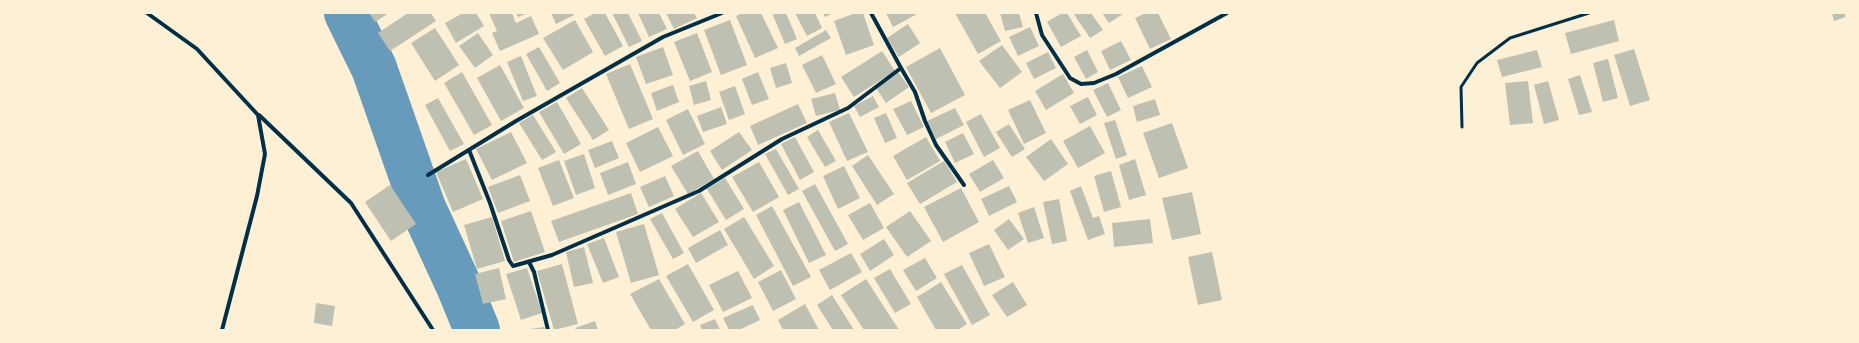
<!DOCTYPE html>
<html>
<head>
<meta charset="utf-8">
<style>
	body { margin:0 }
	#map { position:relative; width:1859px; height:343px; overflow:hidden; background:#fdf0d5; font-family:Figtree,sans-serif }
	canvas { display:block }
	.frame { position:absolute; inset:0; border:14px solid #fdf0d5; pointer-events:none }
</style>
</head>
<body>
<div id="map">
<canvas width="1859" height="343"></canvas>
<div class="frame"></div>
</div>
<script>
const ctx = document.querySelector('canvas').getContext('2d');
ctx.lineJoin = 'round';
function trace(path, color, width, dash) {
  ctx.strokeStyle = color;
  ctx.lineWidth = width;
  ctx.lineCap = dash ? 'butt' : 'round';
  ctx.setLineDash(dash || []);
  ctx.stroke(path);
}
function fill(path, color) {
  ctx.fillStyle = color;
  ctx.fill(path, 'evenodd');
}
const river = new Path2D(`
	M347 13 374 68 423 208 459 286 477 330`);
const building = new Path2D(`
	M369 13H389L375 22Z
	M408 13H431L436 21 390 51 378 33Z
	M463 13H476L484 26 456 43 445 23Z
	M489 13H512L516 23 531 16 539 34 500 51 492 33 497 31Z
	M516 13H529L518 17Z
	M551 13H573L574 15 556 24Z
	M595 13H605L623 46 605 56 584 19Z
	M612 13H628L642 41 629 47Z
	M638 13H659L667 29 649 37Z
	M666 13H694L697 18 674 29Z
	M742 13H761L778 48 755 58 736 16Z
	M772 13H786L797 39 785 44Z
	M795 13H815L822 28 807 36Z
	M823 13H833L825 17Z
	M856 13H863L874 45 846 55 834 21Z
	M886 13H919L893 27Z
	M955 13H985L1001 41 978 54Z
	M1000 13H1019L1023 27 1005 31Z
	M1062 13H1067L1081 36 1061 47 1047 22Z
	M1073 13H1091L1103 30 1090 38Z
	M1102 13H1122L1123 14 1109 23Z
	M1146 13H1158L1171 39 1150 49 1135 18Z
	M1832 13H1846V17L1834 21Z
	M575 20 593 52 563 70 543 38Z
	M730 20 747 65 721 75 704 30Z
	M1614 20 1619 41 1571 54 1565 33Z
	M908 24 920 43 899 57 887 38Z
	M1030 27 1039 46 1018 56 1009 37Z
	M435 28 459 65 435 81 411 43Z
	M826 30 831 38 799 56 795 48Z
	M478 33 493 55 475 68 459 46Z
	M697 33 712 72 690 81 674 42Z
	M1121 41 1131 60 1110 70 1101 51Z
	M1002 45 1022 72 1000 88 979 61Z
	M539 47 560 83 547 91 526 54Z
	M663 47 673 75 646 84 636 57Z
	M940 48 965 95 931 113 906 67Z
	M1634 49 1650 100 1630 106 1614 55Z
	M1087 50 1098 72 1086 79 1074 57Z
	M1537 50 1542 67 1502 77 1497 60Z
	M882 51 895 71 854 97 841 77Z
	M1048 52 1056 68 1034 79 1026 63Z
	M822 55 836 84 816 93 802 65Z
	M521 56 537 96 523 101 507 62Z
	M1608 59 1618 98 1603 102 1593 63Z
	M786 63 792 83 776 88 770 68Z
	M630 64 653 119 629 129 606 74Z
	M500 65 524 108 501 121 477 78Z
	M1142 66 1152 87 1128 98 1118 77Z
	M462 72 492 125 474 135 444 83Z
	M758 72 769 99 752 105 742 79Z
	M898 72 909 87 886 103 876 88Z
	M1063 74 1074 93 1046 110 1035 91Z
	M1580 75 1592 112 1579 115 1568 79Z
	M706 81 711 100 694 105 689 86Z
	M1528 81 1533 123 1510 125 1505 83Z
	M1548 81 1559 120 1544 124 1534 85Z
	M1108 83 1121 110 1107 117 1093 90Z
	M673 85 679 102 657 111 651 93Z
	M735 86 745 114 729 120 719 92Z
	M582 88 609 130 593 140 566 98Z
	M835 93 840 110 816 116 811 99Z
	M873 96 879 107 860 117 854 106Z
	M1088 97 1097 115 1080 124 1070 106Z
	M438 98 464 144 450 151 425 105Z
	M1155 99 1160 115 1137 122 1133 106Z
	M1030 100 1046 133 1024 144 1008 110Z
	M911 101 924 127 907 135 893 109Z
	M557 102 581 144 564 154 539 112Z
	M798 104 807 123 758 145 750 126Z
	M721 107 727 124 703 132 697 116Z
	M955 108 964 125 936 139 927 121Z
	M688 109 705 144 683 155 666 120Z
	M849 113 868 152 847 161 829 122Z
	M886 113 897 138 885 143 874 118Z
	M981 114 1000 148 984 157 966 122Z
	M533 115 556 152 542 160 519 123Z
	M1115 120 1127 155 1116 159 1104 123Z
	M1172 123 1188 168 1159 178 1143 133Z
	M1009 124 1025 149 1012 157 996 132Z
	M1090 126 1105 153 1078 168 1063 141Z
	M658 127 673 156 640 172 626 143Z
	M818 130 836 161 825 167 807 137Z
	M511 132 527 163 492 180 476 149Z
	M739 132 752 150 722 170 710 151Z
	M963 133 974 154 955 163 945 142Z
	M795 137 814 172 800 180 781 144Z
	M926 137 940 161 907 180 893 156Z
	M1051 139 1068 164 1044 181 1026 157Z
	M612 141 619 158 595 168 588 150Z
	M776 149 799 189 788 195 765 154Z
	M698 151 714 179 688 194 671 166Z
	M584 154 595 188 576 195 564 161Z
	M868 155 894 194 877 205 852 166Z
	M466 159 483 199 453 212 436 172Z
	M1135 159 1146 195 1129 200 1119 165Z
	M559 160 574 198 553 206 538 168Z
	M993 160 1004 178 980 192 969 174Z
	M944 161 957 182 920 204 907 183Z
	M628 162 636 184 608 195 600 173Z
	M759 162 779 197 753 212 732 177Z
	M844 166 860 198 838 209 823 176Z
	M1111 171 1121 207 1104 212 1094 176Z
	M520 175 530 201 498 213 488 187Z
	M665 176 674 196 649 207 640 187Z
	M725 178 744 209 726 220 707 189Z
	M815 184 848 244 835 251 802 191Z
	M390 185 416 224 391 241 365 202Z
	M1009 186 1017 202 989 216 981 199Z
	M1081 186 1093 218 1099 216 1105 234 1088 240 1070 191Z
	M961 188 979 222 943 242 924 207Z
	M1192 192 1201 234 1172 240 1162 198Z
	M631 193 638 214 559 242 551 221Z
	M701 193 719 222 693 237 675 209Z
	M1059 199 1067 241 1052 244 1043 202Z
	M799 202 826 255 809 263 783 210Z
	M870 203 884 228 863 240 848 215Z
	M772 206 811 277 793 286 756 215Z
	M1034 207 1044 238 1028 243 1018 213Z
	M531 211 545 252 514 262 501 221Z
	M910 211 931 241 907 257 886 227Z
	M662 213 684 253 673 259 650 219Z
	M492 217 505 261 477 269 464 225Z
	M744 217 774 266 754 279 724 229Z
	M1009 219 1024 239 1008 250 994 230Z
	M1150 219 1153 243 1114 247 1112 223Z
	M644 224 659 275 631 283 616 232Z
	M720 230 728 245 696 263 688 248Z
	M604 238 619 277 603 283 587 244Z
	M884 239 894 255 870 271 860 254Z
	M989 244 1005 277 984 286 969 253Z
	M584 247 593 283 574 287 566 252Z
	M1212 252 1222 300 1198 305 1188 257Z
	M851 253 862 272 830 290 819 270Z
	M925 258 937 278 916 291 903 270Z
	M562 264 578 324 554 330 537 271Z
	M688 264 714 310 693 322 666 276Z
	M962 265 990 315 972 325 944 274Z
	M499 268 506 299 483 304 475 274Z
	M527 268 542 313 521 320 506 274Z
	M890 269 911 304 895 313 874 278Z
	M781 270 796 299 773 311 758 282Z
	M738 271 752 298 723 312 709 285Z
	M659 279 685 324 675 330H651L630 294Z
	M866 279 899 330H864L841 295Z
	M941 282 967 324 958 330H936L917 297Z
	M1013 282 1027 305 1007 317 992 295Z
	M832 295 854 330H833L817 305Z
	M316 303 335 306 332 326 314 323Z
	M805 304 819 330H783L778 320Z
	M753 305 760 320 739 330H729L723 318Z
	M715 319 720 330H702L700 325Z
	M595 321 598 330H576L575 328Z
	M544 327 545 330H531L530 329Z`);
const service = new Path2D(`
	M1462 127 1461 87 1477 63 1510 38 1589 13`);
const minor = new Path2D(`
	M147 13 197 49 258 115 265 154 257 196 222 330
	M871 13 901 68
	M1036 13 1042 35 1070 78 1081 84 1094 83 1116 74 1227 13
	M259 115 351 203 433 330
	M469 150 490 203 509 260 513 266 552 255 699 191 782 139 848 108 901 68 915 92 925 121 936 145 964 185
	M428 175 516 121 663 37 722 13
	M529 262 534 272 548 330`);
trace(river, '#669bbc', 46);
fill(building, '#bec0b2');
trace(service, '#003049', 3);
trace(minor, '#003049', 4);
</script>
</body>
</html>
